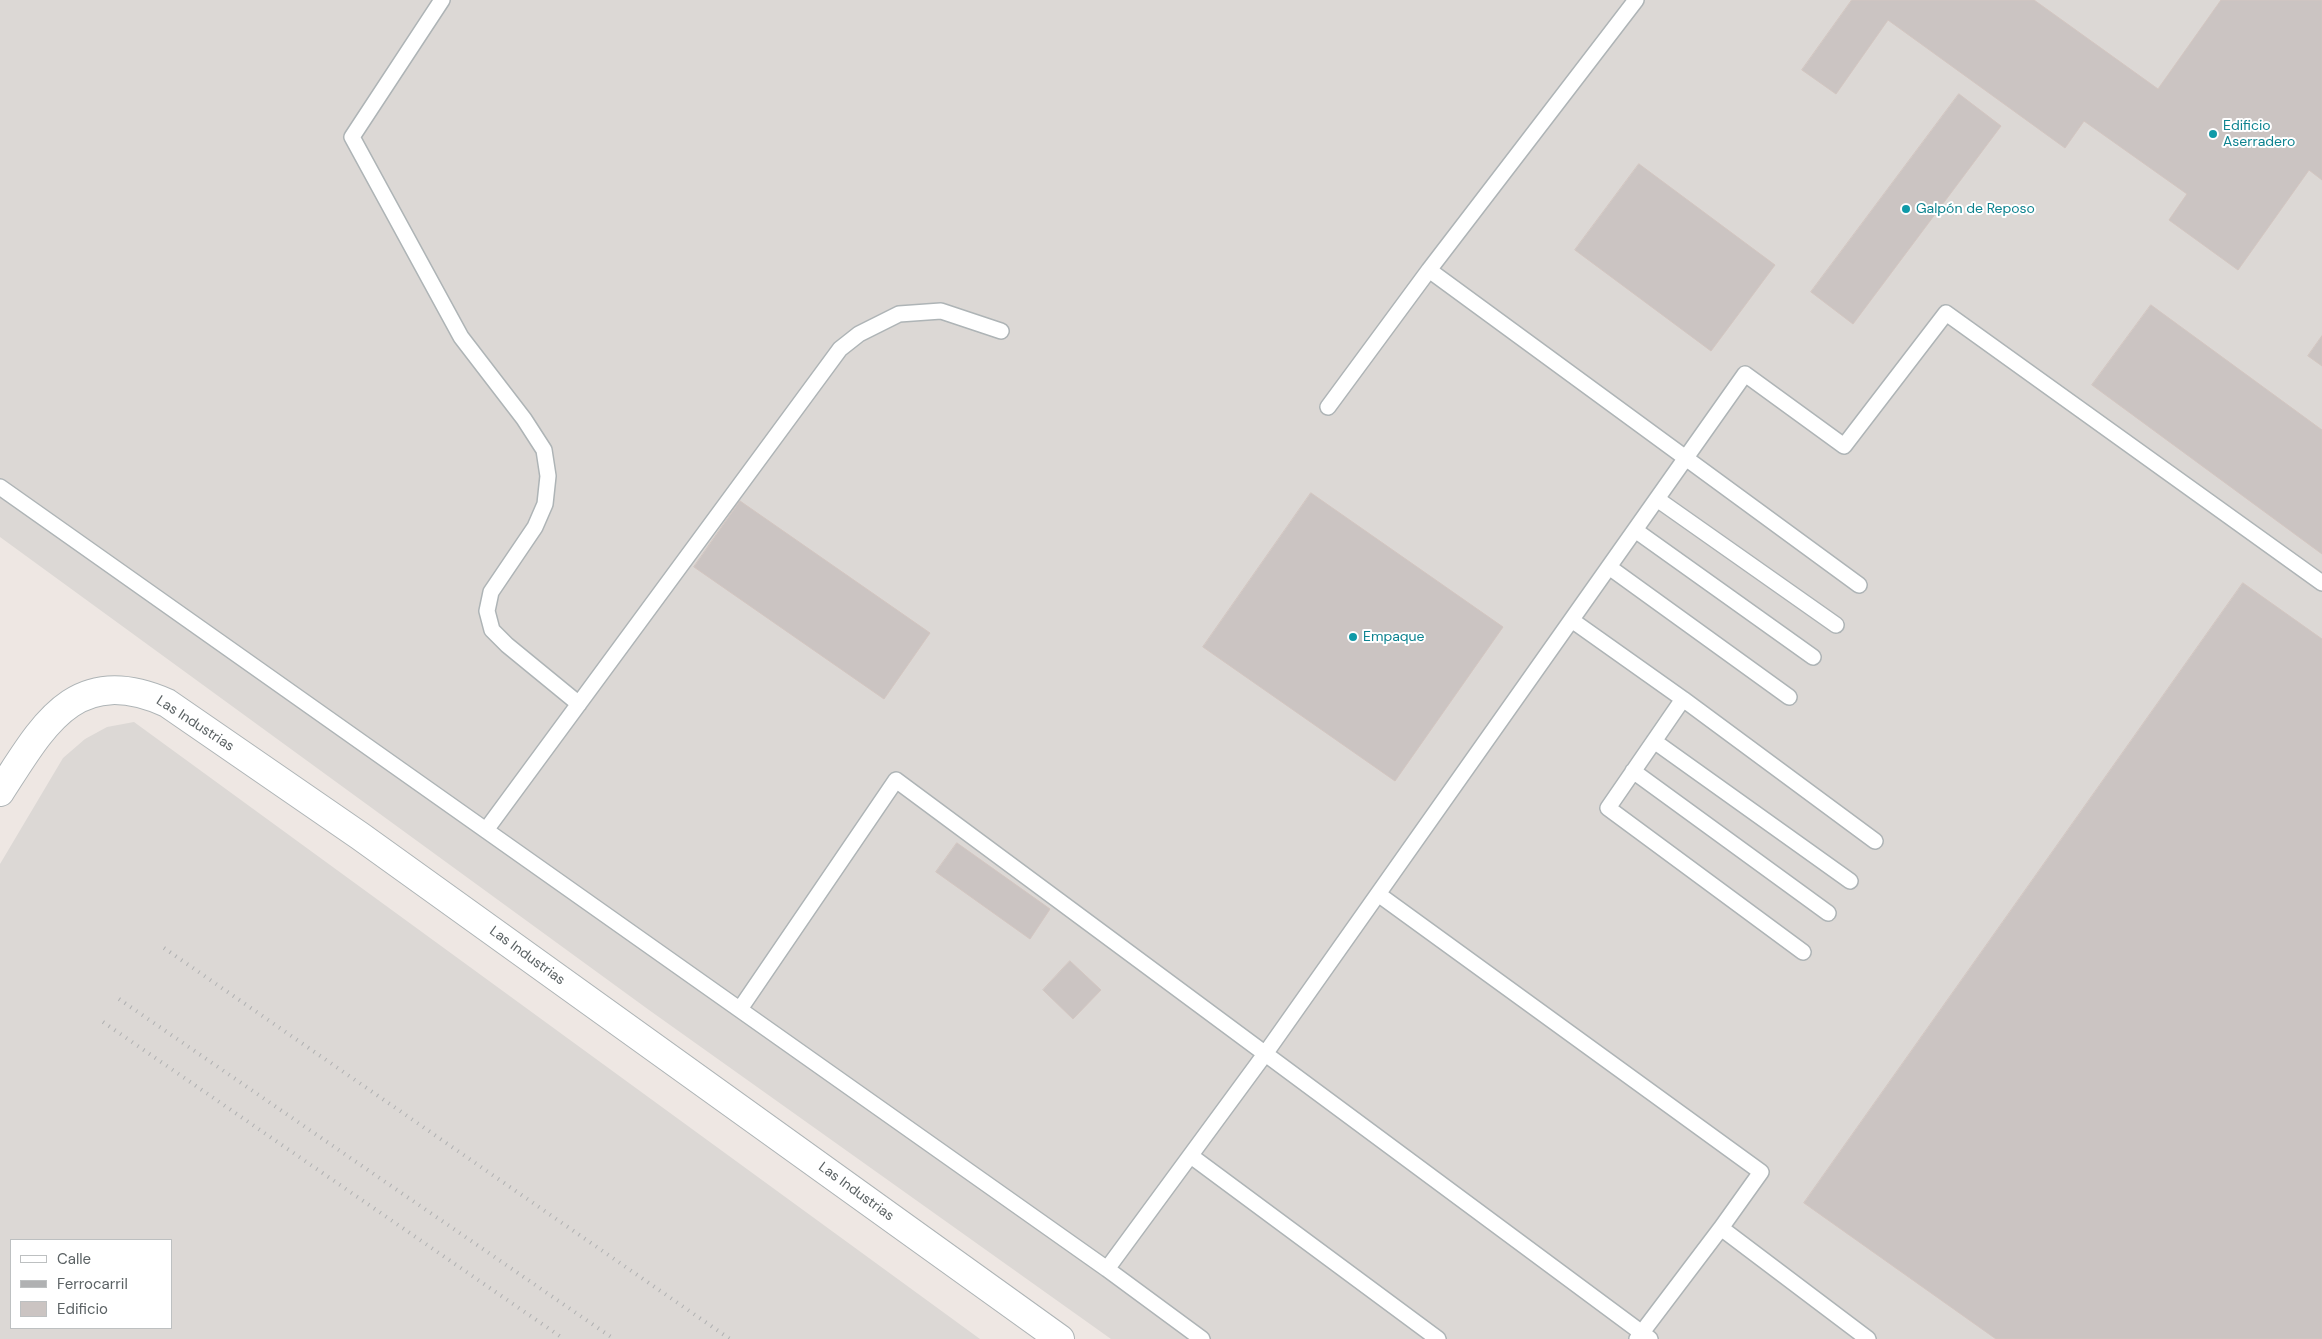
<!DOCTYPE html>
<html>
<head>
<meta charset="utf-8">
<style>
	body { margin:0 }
	#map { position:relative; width:2322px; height:1339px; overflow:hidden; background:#eee7e3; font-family:"DM Sans",sans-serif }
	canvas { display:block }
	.legend { position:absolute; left:10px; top:1239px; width:162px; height:90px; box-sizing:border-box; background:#fff; border:1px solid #bdc0c1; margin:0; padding:6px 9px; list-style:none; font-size:15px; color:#5b6264 }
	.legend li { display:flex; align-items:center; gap:10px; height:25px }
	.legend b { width:25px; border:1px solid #bdc0c1 }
</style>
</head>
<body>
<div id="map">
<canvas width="2322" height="1339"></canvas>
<ul class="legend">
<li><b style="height:6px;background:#fff"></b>Calle</li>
<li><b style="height:6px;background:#b0b1b2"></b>Ferrocarril</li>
<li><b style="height:14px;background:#cbc4c2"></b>Edificio</li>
</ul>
</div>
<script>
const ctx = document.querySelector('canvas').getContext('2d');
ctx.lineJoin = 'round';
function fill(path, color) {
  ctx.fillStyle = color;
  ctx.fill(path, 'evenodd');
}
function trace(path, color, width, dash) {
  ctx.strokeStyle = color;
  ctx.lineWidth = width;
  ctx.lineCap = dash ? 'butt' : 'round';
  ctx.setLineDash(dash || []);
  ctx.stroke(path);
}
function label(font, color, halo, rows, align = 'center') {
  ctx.font = font + ' "DM Sans",sans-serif';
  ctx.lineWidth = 4;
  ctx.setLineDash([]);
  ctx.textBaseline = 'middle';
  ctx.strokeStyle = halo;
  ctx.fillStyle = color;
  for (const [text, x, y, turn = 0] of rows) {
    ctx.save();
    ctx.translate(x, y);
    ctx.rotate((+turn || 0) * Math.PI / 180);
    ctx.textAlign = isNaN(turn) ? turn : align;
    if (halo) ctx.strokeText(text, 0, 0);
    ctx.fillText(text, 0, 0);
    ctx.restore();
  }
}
const industrial = new Path2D(`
	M0 0H2322V1339H1111L649 1010 0 537Z
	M134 722 980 1339H0V864L63 758 85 739 107 727ZM171 1240V1328H11V1240Z`);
const building = new Path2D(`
	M1852 0H2034L2158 89 2221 0H2322V180L2309 170 2238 270 2169 220 2187 194 2084 121 2065 148 1888 20 1836 94 1802 70Z
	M1959 94 2001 126 1853 324 1811 292Z
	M1639 164 1775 265 1711 351 1575 250Z
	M2151 305 2322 430V554L2092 385Z
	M2322 336V366L2308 356Z
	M1311 493 1503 627 1395 781 1203 647Z
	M740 501 930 633 884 699 694 567Z
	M2243 583 2322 639V1339H1996L1804 1203Z
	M957 843 1050 909 1030 939 936 872Z
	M1070 961 1101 990 1073 1019 1043 990Z`);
const lane = new Path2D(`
	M442 0 352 137 461 337 524 419 544 450 548 476 545 504 535 527 491 592 487 611 492 630 507 645 579 704
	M1636 0 1429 270 1859 585
	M1328 407 1429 270
	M0 487 1107 1269
	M1657 499 1836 625
	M1635 530 1813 657
	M1609 567 1789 697
	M1573 621 1683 699 1608 808 1803 952
	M1683 699 1875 841
	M1654 741 1850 881
	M1633 771 1828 913
	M486 830 840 349 859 334 899 314 941 311 1001 331
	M1378 894 1761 1172 1721 1228
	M740 1009 896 780 1650 1339
	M1191 1156 1438 1339
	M1202 1339 1107 1269 1265 1054 1745 374 1844 446 1946 313 2322 583
	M1637 1339 1721 1228 1868 1339`);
const street = new Path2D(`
	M0 792C43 726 75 662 167 703L360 836 1060 1339`);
const rail = new Path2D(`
	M164 948 730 1339
	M119 999 614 1339
	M103 1022 564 1339`);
const markers = [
	[2213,134,5,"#0f9aa8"],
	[1906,209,5,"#0f9aa8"],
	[1353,637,5,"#0f9aa8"]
];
const cultureNames = [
	["Edificio",2223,126],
	["Aserradero",2223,142],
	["Galpón de Reposo",1916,209],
	["Empaque",1363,637]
];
const streetNames = [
	["Las Industrias",195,724,33],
	["Las Industrias",527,956,36],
	["Las Industrias",856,1192,36]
];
fill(industrial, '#dcd8d5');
fill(building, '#cbc4c2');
trace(building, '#d3c6c1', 1);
trace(lane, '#aeb4b6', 18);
trace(street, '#aeb4b6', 30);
trace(lane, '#fff', 15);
trace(street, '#fff', 28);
trace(rail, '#b0b1b2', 4, [1, 6]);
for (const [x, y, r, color] of markers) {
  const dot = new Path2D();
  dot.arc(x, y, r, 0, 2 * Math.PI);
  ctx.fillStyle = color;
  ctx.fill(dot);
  trace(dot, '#fff', 2);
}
label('14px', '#0d838f', '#fff', cultureNames, 'left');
label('14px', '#5b6264', '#fff', streetNames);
</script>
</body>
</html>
